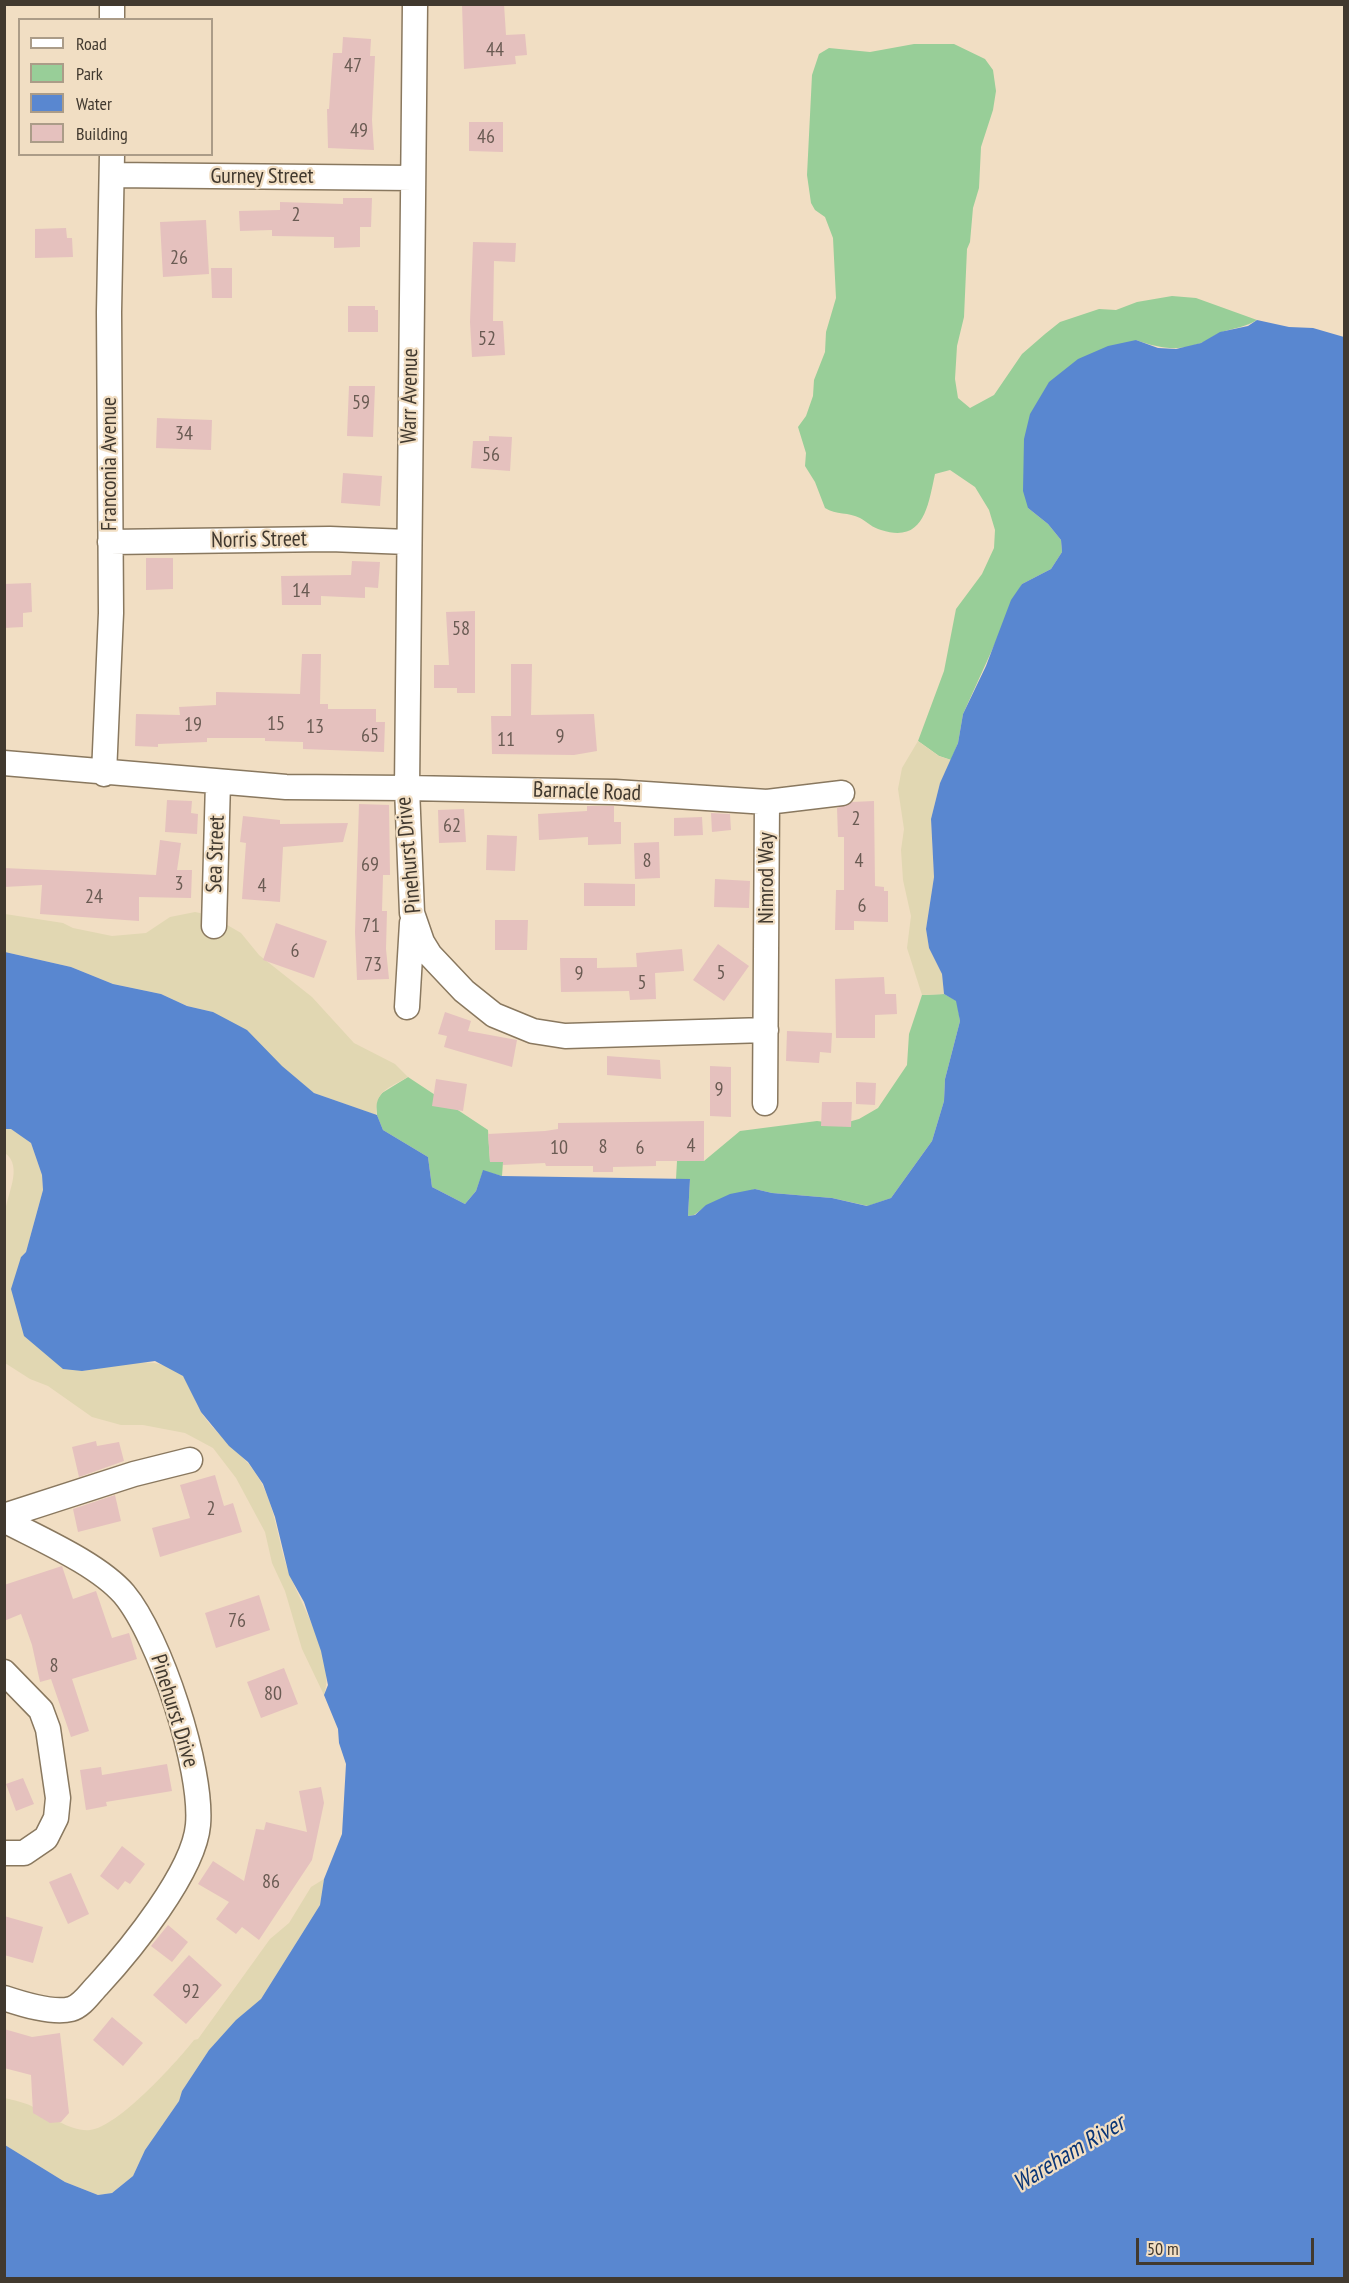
<!DOCTYPE html>
<html>
<head>
<meta charset="utf-8">
<style>
	body { margin:0 }
	#map { position:relative; width:1349px; height:2283px; overflow:hidden; background:#f1dec3; font-family:"PT Sans Narrow",sans-serif }
	canvas { display:block }
	.frame { position:absolute; inset:0; border:6px solid #41392f; pointer-events:none }
	.legend { position:absolute; left:18px; top:18px; width:195px; height:138px; box-sizing:border-box; background:#f1dec3; border:2px solid #ab9c88; margin:0; padding:8px 10px; list-style:none; font-size:18px; color:#41392f }
	.legend li { display:flex; align-items:center; gap:12px; height:30px }
	.legend b { width:30px; border:2px solid #ab9c88 }
	.scale { position:absolute; left:1136px; top:2238px; width:178px; height:27px; box-sizing:border-box; border:3px solid #41392f; border-top:0; padding-left:8px; font-size:18px; line-height:21px; white-space:nowrap; color:#41392f; -webkit-text-stroke:4px #f1dec3; paint-order:stroke }
</style>
</head>
<body>
<div id="map">
<canvas width="1349" height="2283"></canvas>
<div class="frame"></div>
<ul class="legend">
<li><b style="height:8px;background:#fff"></b>Road</li>
<li><b style="height:16px;background:#98ce98"></b>Park</li>
<li><b style="height:16px;background:#5987d0"></b>Water</li>
<li><b style="height:16px;background:#e5c1be"></b>Building</li>
</ul>
<div class="scale">50 m</div>
</div>
<script>
const ctx = document.querySelector('canvas').getContext('2d');
ctx.lineJoin = 'round';
function fill(path, color) {
  ctx.fillStyle = color;
  ctx.fill(path, 'evenodd');
}
function trace(path, color, width, dash) {
  ctx.strokeStyle = color;
  ctx.lineWidth = width;
  ctx.lineCap = dash ? 'butt' : 'round';
  ctx.setLineDash(dash || []);
  ctx.stroke(path);
}
function label(font, color, halo, rows, align = 'center') {
  ctx.font = font + ' "PT Sans Narrow",sans-serif';
  ctx.lineWidth = 4.5;
  ctx.setLineDash([]);
  ctx.textBaseline = 'middle';
  ctx.strokeStyle = halo;
  ctx.fillStyle = color;
  for (const [text, x, y, turn = 0] of rows) {
    ctx.save();
    ctx.translate(x, y);
    ctx.rotate((+turn || 0) * Math.PI / 180);
    ctx.textAlign = isNaN(turn) ? turn : align;
    if (halo) ctx.strokeText(text, 0, 0);
    ctx.fillText(text, 0, 0);
    ctx.restore();
  }
}
const green = new Path2D(`
	M914 44H954L985 59 993 70 996 91 993 110 981 147 979 188 973 208 970 242 967 249 964 317 957 346 955 379 958 398 970 408 994 395 1022 354 1045 334 1060 322 1099 309 1116 310 1137 302 1172 296 1196 298 1257 320C1246 327 1234 328 1222 332 1214 335 1208 341 1201 343 1178 352 1158 348 1136 340L1028 508 1048 524 1061 540 1062 552 1051 569 1022 584 963 714 958 743 951 760 939 756 918 741 944 671 956 609 982 574 994 548 995 530 989 510 975 487 950 470 935 474C928 506 924 544 881 530 873 528 867 522 860 518 849 512 836 515 825 508L815 482 805 466 806 453 798 427 806 416 813 396 814 380 825 352 826 332 836 298 833 238 825 217 815 210 811 203 807 175 812 75 819 54 829 48 870 52Z
	M944 994 957 1001 960 1021 945 1079 944 1101 932 1141 891 1198 868 1206 832 1198 772 1193 755 1189 706 1206 694 1215 688 1216 690 1179H676L677 1161H704L740 1131 817 1121 841 1124 859 1119 878 1108 907 1065 909 1034 922 995Z
	M408 1077 488 1130 490 1162H503L502 1176 483 1171 476 1191 465 1204 432 1187 428 1157 383 1130 377 1115 376 1101 382 1093Z`);
const sand = new Path2D(`
	M918 741 939 756 951 760 940 783 931 819 934 877 926 929 929 948 942 974 944 994 922 995 907 948 911 916 903 880 901 850 904 829 898 789 902 768Z
	M195 912 210 915 241 933 259 955 312 997 354 1043 395 1064 408 1077C389 1088 375 1090 376 1115L314 1093 213 1012 187 1006 161 994 113 984 71 967 5 952V914L63 923 73 928 112 936 146 933 170 917Z
	M11 1128 31 1143 42 1175 43 1190 26 1252 21 1257 82 1371C112 1367 157 1352 182 1375 191 1383 194 1402 201 1412 218 1439 248 1455 262 1484 277 1513 278 1546 290 1575 302 1607 336 1661 324 1695L302 1649 285 1591 272 1563 265 1532 236 1478 213 1448 185 1433 143 1425H121L92 1417 48 1386 30 1379 5 1363C5 1314 0 1262 5 1214 6 1195 24 1167 5 1153V1129Z
	M324 1879 320 1905 261 1999 236 2021 209 2050 182 2091 179 2101 145 2150 133 2176 112 2193 98 2195 65 2182 5 2145 4 2098C14 2100 27 2103 35 2108 49 2116 72 2132 90 2130 118 2127 176 2063 194 2040L198 2039 270 1939 289 1923 311 1887Z`);
const water = new Path2D(`
	M1257 320 1289 327 1313 328 1344 337V2278H5V2145L65 2182 98 2195 112 2193 133 2176 145 2150 179 2101 182 2091 209 2050 236 2020 261 1999 320 1905 324 1879 342 1834 346 1764 339 1743 338 1729 324 1695 328 1685 321 1651 304 1602 289 1575 275 1517 263 1484 248 1462 229 1446 201 1412 183 1376 155 1361 82 1371 63 1369 24 1336 11 1289 21 1257 26 1252 43 1190 42 1175 31 1143 11 1129H5V952L71 967 113 984 161 994 187 1006 213 1012 247 1030 282 1066 314 1093 377 1115 383 1130 428 1157 432 1187 465 1204 476 1191 483 1170 502 1176 690 1179 688 1216 695 1215 706 1205 730 1194 755 1189 772 1193 832 1198 867 1206 891 1198 932 1141 944 1101 945 1079 960 1021 956 1001 944 994 942 974 929 948 926 929 934 877 931 819 940 783 958 743 963 714 986 666 1011 600 1022 584 1051 569 1062 552 1061 540 1048 524 1028 508 1023 491 1024 439 1030 414 1049 382 1078 359 1108 346 1136 340 1158 348 1176 349 1201 343 1220 332 1248 326Z`);
const building = new Path2D(`
	M462 4H504L506 35 525 34 527 55 515 56 516 64 464 69Z
	M343 37 371 39 370 56H375L372 120 374 150 328 148 327 109H329L333 53H342Z
	M469 122H503V152L469 151Z
	M343 198H372L371 227H360V247L334 248V237L272 236V230L240 231 239 211 280 210V202L343 204Z
	M206 220 209 274 163 277 160 222Z
	M66 228 67 238H72L73 257 35 258V229Z
	M473 242 516 243 515 262 494 261 493 321H503L505 355 472 357 470 322Z
	M211 268H232V298H212Z
	M348 306H375V310H378V332H348Z
	M349 386H375L373 437 347 436Z
	M157 418 212 420 211 450 156 448Z
	M489 436 512 437 510 471 471 468 473 441H489Z
	M343 473 382 476 380 506 341 503Z
	M146 558H173V589L146 590Z
	M352 561 380 562 378 588 365 587V598L321 596V605H282L281 576 351 575Z
	M31 583 32 612 23 613V627L4 628V584Z
	M475 611V693H457V688H434V665H449L446 612Z
	M302 654H321L320 704H328V709H376V722H385L384 752 303 749V742L265 741V738H207V742L158 744V747L135 746 136 714 180 715 179 707 216 705V692L300 694Z
	M511 664H532L531 715 594 714 597 751 574 755 492 754 491 716H511Z
	M167 800 192 801 191 813 198 814 197 834 165 832Z
	M874 801 875 886 884 887V891H888V922L854 921V930H835L836 890H844V837H838L837 808 852 802Z
	M359 804 389 805 390 875H383L382 911H387L386 949 389 979 357 980 355 932Z
	M587 806H614V822H621V844L588 845V837L539 840 538 814 587 811Z
	M464 809 466 842 439 843 438 810Z
	M711 813 730 814 731 830 712 832Z
	M243 816 280 820V824L348 823 343 842 283 847 280 902 242 899 246 843 240 842Z
	M702 817 703 835 674 836V818Z
	M487 835 517 836 515 871 486 870Z
	M160 840 181 843 177 870H192L191 898 139 897V921L40 914 42 885 4 887V868L156 875Z
	M659 842 660 878 635 879 634 843Z
	M715 879 750 881 749 908 714 907Z
	M584 883 635 884V906H584Z
	M495 920H528L527 950H495Z
	M276 923 327 941 314 978 263 960Z
	M718 944 749 966 724 1001 693 980Z
	M682 949 684 971 655 973 656 999 630 1000 629 991 561 992 560 958H597V968L637 967 636 953Z
	M884 977 885 994H896L897 1014 875 1015V1038H836L835 979Z
	M445 1012 471 1021 468 1031 517 1040 512 1067 444 1047 447 1036 438 1034Z
	M787 1031 832 1033 831 1053 820 1052 819 1063 786 1061Z
	M607 1056 660 1060 661 1079 607 1075Z
	M710 1066 731 1067V1117L710 1116Z
	M436 1079 467 1084 463 1111 432 1106Z
	M856 1082 876 1083 875 1105 856 1104Z
	M822 1102H852L851 1127 821 1126Z
	M704 1121V1161H656V1166L613 1167V1172H593V1166H546L545 1163 503 1165V1162H490L488 1134 545 1131 558 1129V1123Z
	M96 1441 97 1446 119 1442 124 1461 79 1477 72 1447Z
	M215 1475 224 1506 233 1503 242 1532 160 1557 152 1528 190 1518 180 1485Z
	M115 1495 121 1521 78 1532 73 1509Z
	M62 1566 73 1599 96 1591 112 1638 129 1633 137 1659 72 1679 89 1731 71 1737 51 1679 40 1682 32 1645 21 1614 4 1621V1585Z
	M259 1595 270 1630 216 1648 205 1613Z
	M284 1668 298 1704 261 1718 247 1682Z
	M167 1764 172 1791 106 1802 107 1806 86 1810 80 1770 101 1767 102 1775Z
	M23 1778 34 1804 16 1811 6 1784Z
	M321 1787 324 1803 312 1860 259 1940 242 1927 236 1934 216 1919 229 1902 198 1884 213 1861 244 1881 256 1829 264 1830 266 1822 307 1832 299 1791Z
	M122 1846 145 1864 130 1884 125 1881 118 1890 100 1876Z
	M71 1873 89 1914 68 1924 49 1882Z
	M4 1916 43 1927 33 1963 4 1955Z
	M168 1925 188 1942 172 1962 151 1946Z
	M189 1955 222 1985 186 2024 153 1995Z
	M112 2017 143 2043 123 2066 93 2040Z
	M4 2029 32 2037 60 2033 69 2113 61 2122 50 2123 33 2113 31 2075 4 2068Z`);
const street = new Path2D(`
	M112 4V20
	M415 4 407 788 615 792 767 802
	M112 175 413 178
	M110 542 330 539 408 542
	M4 763 286 787 407 788 412 913 422 942 430 955 464 991 494 1015 533 1031 565 1036 766 1030
	M104 774 111 613 109 312 112 154
	M214 926 218 782
	M407 1007 412 923
	M765 1103 767 802 842 793
	M4 1516 134 1474 190 1460
	M4 1520C40 1539 98 1564 124 1594 160 1637 203 1769 198 1825 194 1872 130 1950 98 1985 90 1993 82 2006 71 2009 53 2014 22 2004 4 1998
	M4 1672 41 1710 48 1729 58 1798 56 1818 46 1838 24 1853H4`);
const numberNames = [
	["44",495,50],
	["47",353,66],
	["49",359,131],
	["46",486,137],
	["2",296,215],
	["26",179,258],
	["52",487,339],
	["59",361,403],
	["34",184,434],
	["56",491,455],
	["14",301,591],
	["58",461,629],
	["15",276,724],
	["19",193,725],
	["13",315,727],
	["65",370,736],
	["9",560,737],
	["11",506,740],
	["2",856,819],
	["62",452,826],
	["8",647,861],
	["4",859,861],
	["69",370,865],
	["3",179,884],
	["4",262,886],
	["24",94,897],
	["6",862,906],
	["71",371,926],
	["6",295,951],
	["73",373,965],
	["5",721,973],
	["9",579,974],
	["5",642,983],
	["9",719,1090],
	["4",691,1146],
	["8",603,1147],
	["10",559,1148],
	["6",640,1148],
	["2",211,1509],
	["76",237,1621],
	["8",54,1666],
	["80",273,1694],
	["86",271,1882],
	["92",191,1992]
];
const streetNames = [
	["Gurney Street",262,177],
	["Warr Avenue",410,396,-89],
	["Franconia Avenue",110,464,-90],
	["Norris Street",259,540,-1],
	["Barnacle Road",587,792,2],
	["Sea Street",216,854,-88],
	["Pinehurst Drive",409,855,-95],
	["Nimrod Way",767,878,-90],
	["Pinehurst Drive",174,1711,73]
];
const waterNames = [
	["Wareham River",1069,2154,-31]
];
fill(green, '#98ce98');
fill(sand, '#e1d7b2');
fill(water, '#5987d0');
fill(building, '#e5c1be');
trace(street, '#89785f', 27);
trace(street, '#fff', 24);
label('20px', '#6a5b53', null, numberNames);
label('22px', '#41392f', '#f1dec3', streetNames);
label('italic 24px', '#093576', '#f1dec3', waterNames);
</script>
</body>
</html>
